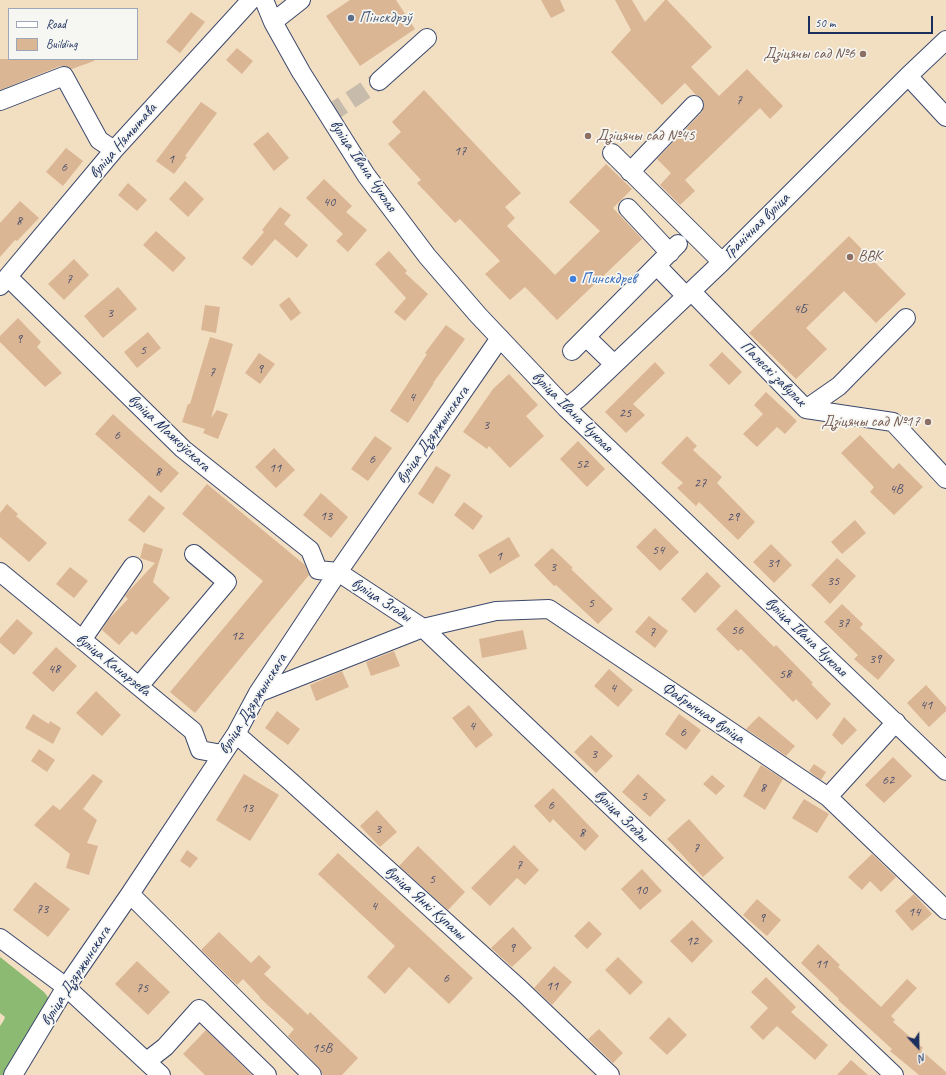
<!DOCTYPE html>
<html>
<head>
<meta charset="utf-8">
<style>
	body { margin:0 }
	#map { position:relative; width:946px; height:1075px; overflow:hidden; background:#f2dec0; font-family:Caveat,sans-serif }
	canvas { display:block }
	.legend { position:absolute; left:8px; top:8px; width:130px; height:52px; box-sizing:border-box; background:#f6f6f2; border:1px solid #9ea6b7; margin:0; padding:5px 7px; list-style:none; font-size:12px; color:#1b2f5e }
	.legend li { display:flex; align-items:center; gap:8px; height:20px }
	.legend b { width:20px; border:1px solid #9ea6b7 }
	.north { position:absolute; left:898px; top:1027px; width:40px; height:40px; -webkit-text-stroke:3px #f6f6f2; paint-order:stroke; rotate:158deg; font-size:11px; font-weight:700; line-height:16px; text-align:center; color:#1b2f5e }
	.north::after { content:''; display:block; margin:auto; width:14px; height:18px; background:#1b2f5e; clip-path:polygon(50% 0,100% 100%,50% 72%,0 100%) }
	.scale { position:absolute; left:808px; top:16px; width:125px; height:18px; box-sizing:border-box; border:2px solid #1b2f5e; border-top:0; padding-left:5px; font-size:12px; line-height:14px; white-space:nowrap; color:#1b2f5e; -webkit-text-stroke:3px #f6f6f2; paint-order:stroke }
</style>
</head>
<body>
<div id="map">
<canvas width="946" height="1075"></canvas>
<ul class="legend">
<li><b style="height:5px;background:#fff"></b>Road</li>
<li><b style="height:11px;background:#dbb695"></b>Building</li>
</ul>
<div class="north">N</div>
<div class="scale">50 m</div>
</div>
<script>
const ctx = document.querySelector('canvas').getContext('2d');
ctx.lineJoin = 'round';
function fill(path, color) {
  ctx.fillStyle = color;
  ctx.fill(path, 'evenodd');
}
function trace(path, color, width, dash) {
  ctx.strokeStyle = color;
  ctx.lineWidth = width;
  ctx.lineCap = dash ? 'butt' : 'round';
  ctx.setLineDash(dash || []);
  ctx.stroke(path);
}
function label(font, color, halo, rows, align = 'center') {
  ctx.font = font + ' Caveat,sans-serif';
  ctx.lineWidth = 3.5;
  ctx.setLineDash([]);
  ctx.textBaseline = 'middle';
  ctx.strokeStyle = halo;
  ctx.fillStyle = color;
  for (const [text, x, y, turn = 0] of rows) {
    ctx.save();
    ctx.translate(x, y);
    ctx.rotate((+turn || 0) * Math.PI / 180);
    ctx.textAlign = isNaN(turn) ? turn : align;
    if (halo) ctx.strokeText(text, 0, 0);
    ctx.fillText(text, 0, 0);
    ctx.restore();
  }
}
const forest = new Path2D(`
	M0 957 44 992 50 1000 5 1075H0V1026L4 1020 5 1017 0 1013Z`);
const building = new Path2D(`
	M350 0H396L415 29 360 66 326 16Z
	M541 0H560L565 11 551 18Z
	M615 0H632L645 22 665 0H667L712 47 691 67 719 96 747 69 783 106 770 119 760 108 685 180 695 191 680 205 660 185 671 173 657 159 702 112 704 103 702 98 696 95 685 83 662 105 611 52 631 30Z
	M191 12 205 22 180 53 166 42Z
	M237 48 253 61 242 74 226 60Z
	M0 59H94V61L72 69 65 66H60L0 90Z
	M424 90 521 193 505 207 515 218 507 226 555 275 600 231 569 202 606 164 632 189 613 208 642 239 557 320 525 287 510 300 485 274 500 261 460 219 455 223 417 183 421 180 388 144 401 132 392 122Z
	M201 102 217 113 185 156 187 157 174 174 156 161Z
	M268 132 289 158 274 171 253 144Z
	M66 148 83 161 63 186 46 172Z
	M324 179 352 206 346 212 367 230 348 252 336 241 343 234 306 198Z
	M185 181 204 199 188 217 169 199Z
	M128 183 147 200 137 211 118 195Z
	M20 201 39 218 17 241 15 240 0 257V223Z
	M280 207 291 215 284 224 308 245 297 258 275 239 252 266 242 258 264 232 262 230Z
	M156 231 186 258 173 272 143 245Z
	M849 236 906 294 876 323 844 291 806 328 827 349 796 379 749 333Z
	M389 251 407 271 405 273 428 294 405 321 394 312 406 298 375 264Z
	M74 259 89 275 64 300 48 284Z
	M118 287 137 309 103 338 84 316Z
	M289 297 301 313 291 321 279 305Z
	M205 305 220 307 216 333 201 330Z
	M18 318 41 342 37 347 62 373 45 387 0 342V336Z
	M446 325 465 339 433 383H434L408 423 390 411 427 354 425 353Z
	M148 332 161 348 137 368 124 352Z
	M210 337 233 344 211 418 217 410 228 414 218 439 203 433 205 429 182 422 188 404H190Z
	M722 352 742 372 729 385 709 365Z
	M259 353 275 364 260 384 245 373Z
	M655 362 665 373 633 404 645 415 626 433 605 412Z
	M509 374 538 405 526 416 544 436 510 468 489 446 487 449 463 432 493 389Z
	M766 392 797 421 785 434 777 427 757 447 743 434 763 414 754 405Z
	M113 414 138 437 179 473 161 493 95 434Z
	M860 435 893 469 899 463 923 487 894 515 870 492 874 487 841 453Z
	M375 436 392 448 368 481 351 469Z
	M687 436 697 446 693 450 722 477 717 483 755 522 738 540 699 502 696 506 677 488 683 483 661 463Z
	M578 441 605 469 587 487 560 459Z
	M274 448 295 470 276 488 255 467Z
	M436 466 451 475 433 504 418 494Z
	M207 484 305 565 309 575 195 713 170 692 263 581 182 514Z
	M321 493 348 517 331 538 303 515Z
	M149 495 165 508 144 533 128 520Z
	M464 502 483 516 473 530 454 515Z
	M7 504 18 514 16 516 47 543 29 562 0 537V513Z
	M855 520 866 533 842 554 831 542Z
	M655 528 679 552 660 571 636 547Z
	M509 537 520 556 490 574 478 555Z
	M144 543 163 549 153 582 170 598 136 635 132 631 119 645 102 630 108 620 128 599 125 596 128 592 155 563 140 558Z
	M771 544 792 565 774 583 753 562Z
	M552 548 573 568 571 569 613 609 598 624 556 585 554 586 534 565Z
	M837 558 856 576 830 604 811 585Z
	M70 567 88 581 74 598 56 584Z
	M707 572 721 586 695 613 681 599Z
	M842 604 863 624 860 628 895 660 878 680 854 659 858 655 824 622Z
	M736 609 774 647 776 645 813 683 811 684 831 704 817 720 796 699 793 702 741 649 738 651 716 629Z
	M649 616 668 631 655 648 635 632Z
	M17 619 33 633 14 655 0 643V638Z
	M523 630 527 649 482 658 479 639Z
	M56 647 77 666 53 692 32 673Z
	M394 651 400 666 371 676 366 662Z
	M609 669 633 690 618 707 594 686Z
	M342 671 349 687 316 701 310 685Z
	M926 685 946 707V711L929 727 907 703Z
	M96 691 121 715 102 736 76 713Z
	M469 705 493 735 476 748 452 718Z
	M277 711 300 729 288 745 265 728Z
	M33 714 49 724 50 721 61 728 53 744 25 728Z
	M679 714 701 730 686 750 665 734Z
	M759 716 795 746 786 756 746 729Z
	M844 717 857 730 842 745 832 735Z
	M591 735 613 756 596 773 574 752Z
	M39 749 55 760 47 772 31 761Z
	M893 757 912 776 884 803 865 785Z
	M814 764 826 772 821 780 809 771Z
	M761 765 783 779 765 810 743 796Z
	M93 774 103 781 83 809 97 820 87 843 98 846 89 875 66 868 70 854 34 825 53 805 60 810Z
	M244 774 279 795 250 841 216 820Z
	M638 774 666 800 650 817 622 792Z
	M712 775 725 786 716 795 703 784Z
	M553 788 599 836 585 851 553 819 550 823 534 806Z
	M804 799 829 814 817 833 792 818Z
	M377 810 397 832 380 847 360 826Z
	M689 819 724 858 703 877 667 839Z
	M514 845 539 870 525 885 517 878 490 906 471 888Z
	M418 846 465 892 448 910 399 866Z
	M187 850 198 858 190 868 180 861Z
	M338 853 473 978 449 1004 409 967 385 994 367 977 395 946 318 874Z
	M872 854 896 877 881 892 870 881 862 890 848 877Z
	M642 869 662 891 640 910 621 889Z
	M35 882 70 909 48 937 13 910Z
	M914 894 932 914 912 931 895 911Z
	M757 899 781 920 767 936 743 915Z
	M692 920 713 941 692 963 670 941Z
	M589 921 602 934 587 949 574 936Z
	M513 927 532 948 512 967 491 948Z
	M219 932 251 963 259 955 271 967 264 974 308 1015 310 1012 358 1058 342 1075H323L319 1068 288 1036 294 1029 260 998V997L243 979 237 985 201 950Z
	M818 944 840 965 838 967 881 1007 907 979 917 988 891 1016 895 1020 893 1022 923 1048 921 1050 946 1072V1075H919L890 1051 892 1049 838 1000 839 999 801 963Z
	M618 957 643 982 630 995 605 970Z
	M137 961 170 992 148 1015 115 984Z
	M554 966 572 982 552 1005 534 988Z
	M766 977 796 1007 791 1012 828 1045 815 1060 777 1026 763 1040 750 1027 768 1008 751 992Z
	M669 1017 687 1035 667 1055 649 1038Z
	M599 1029 623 1053 613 1063 588 1039Z
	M206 1030 252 1075H205L183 1054Z
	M851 1060 868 1075H837Z`);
const minorTunnel = new Path2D(`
	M328 115 379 81`);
const minor = new Path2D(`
	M264 0 273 22 301 72 366 175 427 256 478 315 566 408 946 771
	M273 22 301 0
	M908 76 946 117
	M379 81 427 38
	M0 101 64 76 99 140 114 150
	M612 153 722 262
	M630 172 694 105
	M628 208 670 253
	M657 266 686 296
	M8 277 183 449 310 550 318 570 338 572 423 628 894 1075
	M0 286 114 150 251 0
	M691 291 806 409 893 422 946 479
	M586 337 614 364
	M572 351 678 244
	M566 408 579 398 722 262 908 76 946 40
	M806 409 839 386 906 318
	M0 572 193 731 200 750 222 754
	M82 640 133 566
	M139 686 227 582 194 554
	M258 693 423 628 496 611 549 609 828 797 946 910
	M236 734 290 781 521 990 610 1075
	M828 797 896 722
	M130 894 312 1075
	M0 938 66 987 161 1075
	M147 1061 165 1047 199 1009 267 1075
	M13 1075 66 987 130 894 236 734 258 693 338 572 500 338`);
const markers = [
	[351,18,4,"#5c6f8a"],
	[863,54,4,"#8d6e63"],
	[588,136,4,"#8d6e63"],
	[850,257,4,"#8d6e63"],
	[573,279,4,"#3f7fe0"],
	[928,422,4,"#8d6e63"]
];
const numberNames = [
	["7",739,100],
	["17",460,151],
	["1",171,159],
	["6",64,167],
	["40",329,202],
	["8",19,221],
	["7",69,279],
	["4Б",800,309],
	["3",110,313],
	["9",19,339],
	["5",143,350],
	["9",260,369],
	["7",212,372],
	["4",412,397],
	["25",625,413],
	["3",486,425],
	["6",117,435],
	["6",372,459],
	["52",582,464],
	["11",275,468],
	["8",158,472],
	["27",700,483],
	["4В",896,489],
	["13",326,516],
	["29",733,517],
	["54",658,550],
	["1",499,556],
	["31",773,563],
	["3",553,567],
	["35",833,581],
	["5",591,603],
	["37",843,623],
	["56",737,630],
	["7",652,632],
	["12",237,636],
	["39",875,659],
	["48",54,669],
	["58",785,674],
	["4",613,688],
	["41",926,705],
	["4",472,726],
	["6",683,732],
	["3",594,754],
	["62",888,780],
	["8",763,788],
	["5",644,796],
	["6",551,805],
	["13",247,808],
	["3",378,829],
	["8",582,833],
	["7",696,848],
	["7",519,865],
	["5",432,879],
	["10",641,890],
	["4",374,906],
	["73",42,909],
	["14",914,912],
	["9",762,918],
	["12",692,941],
	["9",512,948],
	["11",821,964],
	["6",446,978],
	["11",552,986],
	["75",142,988],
	["15В",322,1048]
];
const serviceNames = [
	["Пінскдрэў",359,18]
];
const educationNames = [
	["Дзіцячы сад №6",855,54],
	["Дзіцячы сад №45",596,136,"left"],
	["ВВК",858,257,"left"],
	["Дзіцячы сад №17",920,422]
];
const streetNames = [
	["вуліца Нямытава",123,141,-49],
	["вуліца Івана Чуклая",363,166,56],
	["Гранічная вуліца",757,226,-45],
	["Палескі завулак",773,374,45],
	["вуліца Івана Чуклая",572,412,45],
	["вуліца Маякоўскага",169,433,43],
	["вуліца Дзяржынскага",433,435,-55],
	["вуліца Згоды",381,600,33],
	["вуліца Івана Чуклая",806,637,44],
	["вуліца Канарэева",113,665,39],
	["вуліца Дзяржынскага",253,704,-58],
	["Фабрычная вуліца",703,713,34],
	["вуліца Згоды",621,816,44],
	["вуліца Янкі Купалы",425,903,42],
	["вуліца Дзяржынскага",76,976,-57]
];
const shopNames = [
	["Пинскдрев",581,279]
];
fill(forest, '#8dba72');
fill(building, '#dbb695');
trace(minorTunnel, '#c7bbac', 18, [18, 9]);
trace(minor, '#3b496d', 20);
trace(minor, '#fff', 18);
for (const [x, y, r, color] of markers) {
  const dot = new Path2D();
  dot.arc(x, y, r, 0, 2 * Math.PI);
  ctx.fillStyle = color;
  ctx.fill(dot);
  trace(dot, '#f6f6f2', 1.5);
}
label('14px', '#4b516c', null, numberNames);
label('16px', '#4e5e75', '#f6f6f2', serviceNames, 'left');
label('16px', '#785e54', '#f6f6f2', educationNames, 'right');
label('16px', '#1b2f5e', '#f6f6f2', streetNames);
label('16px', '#366cbe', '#f6f6f2', shopNames, 'left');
</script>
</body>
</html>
